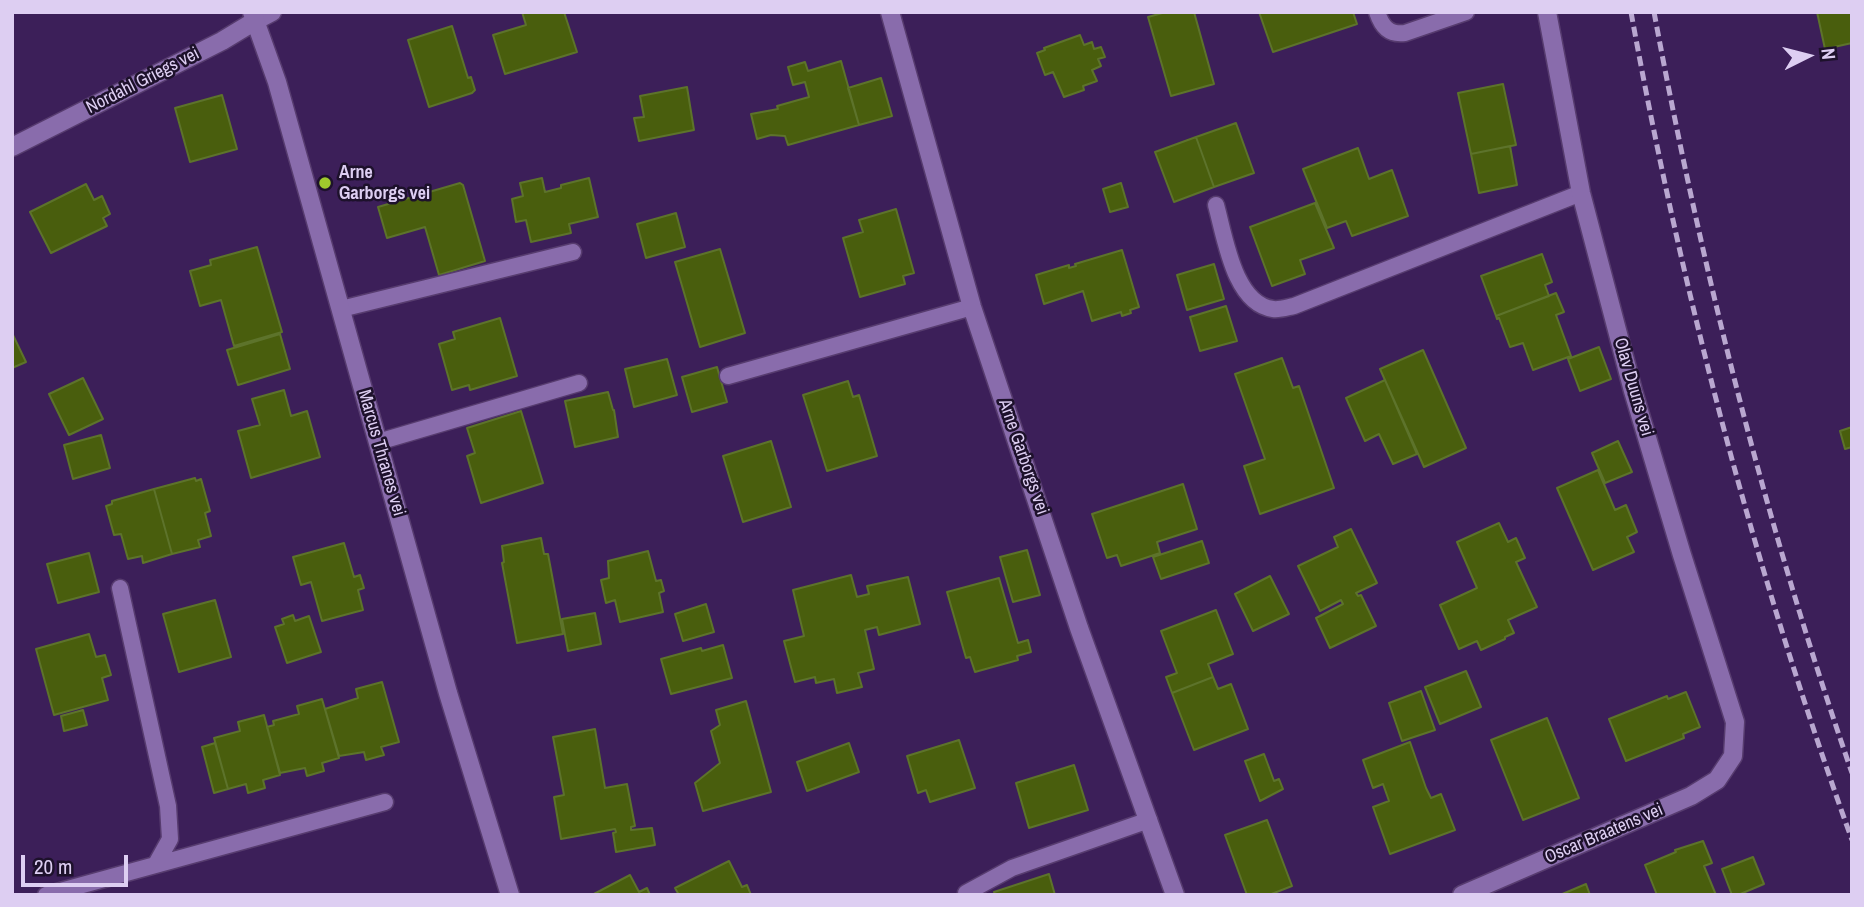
<!DOCTYPE html>
<html>
<head>
<meta charset="utf-8">
<style>
	body { margin:0 }
	#map { position:relative; width:1864px; height:907px; overflow:hidden; background:#3c1f59; font-family:"Archivo Narrow",sans-serif }
	canvas { display:block }
	.frame { position:absolute; inset:0; border:14px solid #ddcef2; pointer-events:none }
	.north { position:absolute; left:1773px; top:21px; width:70px; height:70px; -webkit-text-stroke:5px #1d112b; paint-order:stroke; rotate:84deg; font-size:19px; font-weight:700; line-height:28px; text-align:center; color:#ddcef2 }
	.north::after { content:''; display:block; margin:auto; width:24px; height:32px; background:#ddcef2; clip-path:polygon(50% 0,100% 100%,50% 72%,0 100%) }
	.scale { position:absolute; left:21px; top:855px; width:107px; height:32px; box-sizing:border-box; border:4px solid #ddcef2; border-top:0; padding-left:9px; font-size:21px; line-height:24px; white-space:nowrap; color:#ddcef2; -webkit-text-stroke:5px #1d112b; paint-order:stroke }
</style>
</head>
<body>
<div id="map">
<canvas width="1864" height="907"></canvas>
<div class="frame"></div>
<div class="north">N</div>
<div class="scale">20 m</div>
</div>
<script>
const ctx = document.querySelector('canvas').getContext('2d');
ctx.lineJoin = 'round';
function fill(path, color) {
  ctx.fillStyle = color;
  ctx.fill(path, 'evenodd');
}
function trace(path, color, width, dash) {
  ctx.strokeStyle = color;
  ctx.lineWidth = width;
  ctx.lineCap = dash ? 'butt' : 'round';
  ctx.setLineDash(dash || []);
  ctx.stroke(path);
}
function label(font, color, halo, rows, align = 'center') {
  ctx.font = font + ' "Archivo Narrow",sans-serif';
  ctx.lineWidth = 5;
  ctx.setLineDash([]);
  ctx.textBaseline = 'middle';
  ctx.strokeStyle = halo;
  ctx.fillStyle = color;
  for (const [text, x, y, turn = 0] of rows) {
    ctx.save();
    ctx.translate(x, y);
    ctx.rotate((+turn || 0) * Math.PI / 180);
    ctx.textAlign = isNaN(turn) ? turn : align;
    if (halo) ctx.strokeText(text, 0, 0);
    ctx.fillText(text, 0, 0);
    ctx.restore();
  }
}
const building = new Path2D(`
	M522 12H564L577 52 505 74 493 35 526 25Z
	M1166 12H1194L1214 84 1171 96 1148 17Z
	M1259 12H1353L1357 24 1273 52Z
	M1817 12H1852V43L1825 49Z
	M452 26 468 78 471 77 475 90 472 93 429 107 408 40Z
	M1080 35 1084 45 1092 42 1094 49 1101 47 1105 57 1098 59 1101 66 1092 70 1097 81 1083 86 1084 90 1064 97 1053 72 1045 75 1037 53 1045 50 1044 48Z
	M841 61 859 125 788 145 785 136 771 135 757 139 751 114 778 109 777 106 809 97 805 82 793 85 788 67 805 62 808 71Z
	M881 78 892 116 859 125 848 88Z
	M1503 84 1516 145 1471 154 1458 93Z
	M687 87 694 130 639 141 634 118 644 117 640 96Z
	M222 95 237 149 190 162 175 108Z
	M1236 123 1254 173 1214 187 1196 137Z
	M1196 137 1214 187 1174 202 1155 152Z
	M1510 146 1517 185 1479 193 1471 154Z
	M1358 148 1369 179 1392 170 1408 216 1352 236 1346 221 1327 228 1303 169Z
	M542 178 545 192 561 188V185L589 178 598 217 569 224 571 233 531 242 526 220 516 222 512 199 523 196 520 183Z
	M460 183 463 185 485 261 439 275 425 227 387 238 378 207Z
	M1121 183 1128 207 1110 212 1103 189Z
	M86 184 94 200 102 196 110 214 103 218 107 226 51 253 30 212Z
	M1315 203 1334 248 1300 260 1305 274 1272 286 1250 227Z
	M896 209 914 273 903 276 905 284 860 297 843 238 863 232 859 220Z
	M676 213 685 247 646 258 637 224Z
	M257 247 282 332 234 346 221 300 200 306 190 271 211 265 210 260Z
	M720 249 745 333 700 347 675 262Z
	M1122 250 1139 307 1130 310 1131 313 1122 316 1121 312 1092 321 1083 291 1044 304 1036 275 1069 265V268L1076 266 1075 264Z
	M1542 254 1552 282 1545 285 1549 296 1496 316 1481 276Z
	M1214 264 1224 299 1187 310 1177 275Z
	M1556 293 1564 312 1556 315 1571 356 1533 370 1523 343 1510 347 1499 318 1497 319 1496 316Z
	M1226 306 1237 341 1200 351 1190 317Z
	M500 318 517 376 470 390 469 385 452 390 439 344 455 339 453 332Z
	M12 333 26 362 12 368Z
	M280 334 290 369 238 385 227 350Z
	M1599 347 1611 379 1580 391 1568 359Z
	M1423 350 1466 448 1424 467 1380 369Z
	M1282 358 1293 388 1299 386 1334 488 1260 514 1244 466 1265 459 1235 374Z
	M667 359 677 395 634 407 625 369Z
	M717 367 727 402 692 412 682 377Z
	M83 378 103 419 69 435 49 394Z
	M1385 380 1417 454 1393 464 1379 434 1365 441 1346 398Z
	M848 381 853 397 859 395 877 456 827 471 803 395Z
	M284 390 291 416 307 411 320 457 251 478 238 431 260 425 252 399Z
	M608 392 613 410H614L618 437 575 447 565 401Z
	M521 411 543 483 481 503 467 456 475 453 467 428Z
	M1852 427V447L1845 449 1840 431Z
	M101 435 110 468 73 479 64 445Z
	M771 441 791 507 743 522 723 456Z
	M1618 441 1632 472 1605 483 1592 453Z
	M1598 470 1615 510 1626 505 1637 532 1627 537 1634 552 1593 570 1557 488Z
	M195 478 196 481 201 479 210 511 205 513 211 536 198 540 200 547 172 554 154 489Z
	M1183 484 1197 529 1157 542 1160 553 1121 566 1117 555 1107 558 1092 514Z
	M154 489 172 554 143 563 142 556 128 559 121 534 114 535 106 506 112 504V501Z
	M1499 523 1508 542 1516 538 1525 558 1516 562 1537 607 1508 620 1514 633 1505 637V639L1481 650 1477 641 1459 649 1440 605 1477 588 1457 542Z
	M1351 529 1377 583 1356 593 1358 596 1361 595 1376 626 1330 648 1316 618 1343 604 1341 600 1320 611 1298 566 1338 547 1334 537Z
	M541 538 544 554H548L563 634 517 643 502 563 504 562 502 546Z
	M1202 541 1209 563 1161 579 1153 557Z
	M344 543 354 577 360 575 364 588 358 590 363 610 322 621 311 582 301 585 293 557Z
	M1027 550 1040 595 1013 602 1000 557Z
	M648 551 656 581 661 580 664 591 659 593 663 612 620 622 615 600 606 603 601 580 609 578 608 561Z
	M89 553 99 592 58 603 47 564Z
	M851 575 857 597 869 594 867 586 908 577 920 624 879 635 877 627 865 630 874 669 858 673 862 687 837 693 834 679 816 683 815 677 795 682 784 641 804 636 793 590Z
	M1270 576 1289 614 1253 631 1235 594Z
	M999 578 1018 643 1028 640 1031 652 1017 656 1018 660 975 672 970 657 966 658 947 592Z
	M215 600 231 657 179 672 163 614Z
	M706 604 714 632 683 641 675 614Z
	M1216 610 1233 654 1208 664 1213 677 1172 693 1166 677 1177 673 1161 631Z
	M595 613 601 644 568 651 562 619Z
	M293 615 295 621 309 616 321 652 287 663 275 627 284 624 282 619Z
	M89 634 96 657 105 655 111 675 102 678 108 700 54 715 36 649Z
	M723 645 732 678 671 694 661 659 701 648 702 651Z
	M1466 671 1481 707 1440 724 1425 687Z
	M1213 677 1218 689 1231 684 1248 729 1194 750 1172 693Z
	M382 682 399 742 381 747 384 755 366 760 364 752 339 756 325 709 358 698 356 689Z
	M1421 691 1435 730 1402 741 1389 703Z
	M1686 692 1700 727 1683 734 1684 738 1626 761 1609 719 1667 696 1668 699Z
	M322 699 339 758 322 763 324 771 307 776 305 768 280 773 267 727 274 725 273 721 299 714 297 706Z
	M746 701 771 792 703 811 695 783 720 763 711 731 720 725 716 710Z
	M83 710 87 725 64 731 61 716Z
	M264 715 280 775 263 780 265 788 248 793 246 784 228 789 214 738 240 731 238 722Z
	M1547 718 1579 798 1523 820 1491 740Z
	M595 729 605 788 627 784 635 826 631 827V830L652 828 655 845 616 852 613 833 616 832 615 829 561 839 554 797 564 795 553 737Z
	M959 740 975 788 930 802 926 790 918 793 907 756Z
	M1410 742 1426 788 1431 798 1441 794 1455 830 1390 854 1373 807 1389 801 1383 784 1373 788 1363 760Z
	M215 743 228 789 214 793 202 747Z
	M849 743 859 772 807 791 797 762Z
	M1264 754 1274 781 1279 779 1283 789 1260 801 1245 761Z
	M1074 765 1088 810 1029 828 1016 783Z
	M1267 820 1292 886 1269 895H1247L1225 835Z
	M1703 841 1712 863 1704 866 1716 895H1657L1645 865 1676 852 1675 850Z
	M1753 857 1764 884 1738 895H1732L1722 869Z
	M729 861 742 887 747 885 751 895H679L675 888Z
	M1049 874 1055 895H995L994 892Z
	M630 875 639 892 647 888 650 895H592Z
	M1586 884 1590 895H1560Z`);
const service = new Path2D(`
	M1377 12C1382 27 1389 35 1405 33L1466 12
	M1216 205C1225 237 1234 304 1273 309 1280 310 1288 307 1294 306L1581 193
	M341 309 573 252
	M728 376 972 307
	M378 442 579 383
	M120 588 168 806 170 839 156 864
	M966 893 1012 868 1149 820
	M46 895 385 802`);
const minor = new Path2D(`
	M890 12 972 307 1079 628 1175 895
	M1462 895 1691 796 1717 780 1733 756 1735 722 1682 555 1633 391 1581 193 1547 12`);
const tertiary = new Path2D(`
	M255 21 272 12`);
const secondary = new Path2D(`
	M252 12 277 82 448 693 510 895
	M12 147 222 41 255 21`);
const rail = new Path2D(`
	M1631 12C1682 293 1755 571 1852 840
	M1654 12C1702 270 1766 525 1852 773`);
const markers = [
	[325,183,7,"#9fca2d"]
];
const streetNames = [
	["Nordahl Griegs vei",143,81,-27],
	["Olav Duuns vei",1633,387,74],
	["Marcus Thranes vei",381,453,74],
	["Arne Garborgs vei",1023,457,71],
	["Oscar Braatens vei",1604,834,-23]
];
const poiNames = [
	["Arne",339,173],
	["Garborgs vei",339,194]
];
fill(building, '#495e0d');
trace(building, '#5d732b', 2);
trace(service, '#573c6f', 19);
trace(minor, '#573c6f', 21);
trace(tertiary, '#573c6f', 21);
trace(secondary, '#573c6f', 21);
trace(service, '#896cac', 16);
trace(minor, '#896cac', 18);
trace(tertiary, '#896cac', 18);
trace(secondary, '#896cac', 18);
trace(rail, '#b9a7d0', 5, [10, 5]);
for (const [x, y, r, color] of markers) {
  const dot = new Path2D();
  dot.arc(x, y, r, 0, 2 * Math.PI);
  ctx.fillStyle = color;
  ctx.fill(dot);
  trace(dot, '#1d112b', 2.5);
}
label('18px', '#ddcef2', '#1d112b', streetNames);
label('bold 18px', '#ddcef2', '#1d112b', poiNames, 'left');
</script>
</body>
</html>
